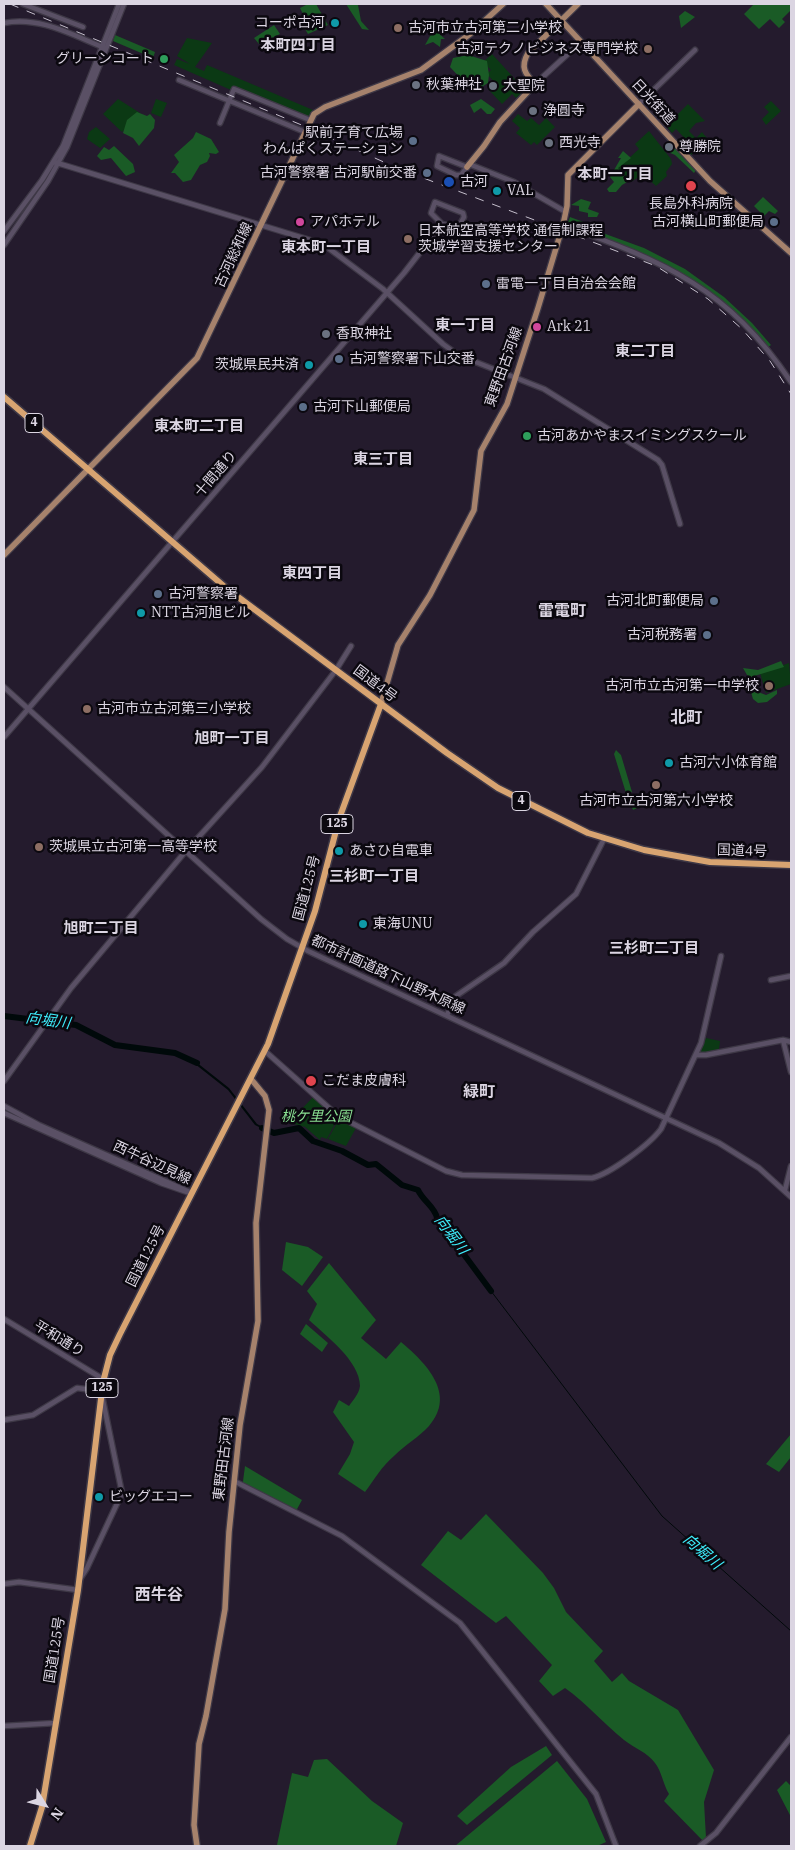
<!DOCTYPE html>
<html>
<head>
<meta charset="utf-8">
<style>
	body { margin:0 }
	#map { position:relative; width:795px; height:1850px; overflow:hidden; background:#241b2d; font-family:"IBM Plex Serif",serif }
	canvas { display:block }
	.frame { position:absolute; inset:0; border:5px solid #dbd5e2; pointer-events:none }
	.north { position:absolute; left:20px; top:1780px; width:50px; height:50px; -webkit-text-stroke:4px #0b080f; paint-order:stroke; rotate:126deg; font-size:14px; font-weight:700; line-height:20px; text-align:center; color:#dbd5e2 }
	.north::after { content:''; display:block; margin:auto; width:18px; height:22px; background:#dbd5e2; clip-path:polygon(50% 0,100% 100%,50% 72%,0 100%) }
</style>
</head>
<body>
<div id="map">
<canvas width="795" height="1850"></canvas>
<div class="frame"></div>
<div class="north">N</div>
</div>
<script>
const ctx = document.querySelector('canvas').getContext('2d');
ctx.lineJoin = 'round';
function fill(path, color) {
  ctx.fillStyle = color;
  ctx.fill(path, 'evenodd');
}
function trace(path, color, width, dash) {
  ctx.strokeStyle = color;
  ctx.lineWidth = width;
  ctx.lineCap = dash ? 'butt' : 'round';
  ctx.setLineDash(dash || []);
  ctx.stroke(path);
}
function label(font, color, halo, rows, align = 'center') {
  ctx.font = font + ' "IBM Plex Serif","Noto Sans JP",serif';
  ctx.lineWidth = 5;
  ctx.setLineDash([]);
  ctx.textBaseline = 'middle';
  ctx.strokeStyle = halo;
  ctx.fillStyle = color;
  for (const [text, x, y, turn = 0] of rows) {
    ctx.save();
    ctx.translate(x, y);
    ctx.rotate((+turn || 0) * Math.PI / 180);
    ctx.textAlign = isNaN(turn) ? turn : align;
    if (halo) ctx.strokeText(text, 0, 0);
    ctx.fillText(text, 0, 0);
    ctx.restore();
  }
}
const green = new Path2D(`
	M187 38 212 43 195 67 204 71 207 65 313 110 309 118 233 86 231 90 174 65 177 59 190 64 177 56Z
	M492 54 525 90 516 98 512 94 502 104 488 89 495 83 487 74 491 70 483 62Z
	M118 99 140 113 122 132 103 114Z
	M156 99 167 103 161 117 151 113Z
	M771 101 781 111 766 125 762 119 769 112 764 107Z
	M688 104 705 121 696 123 689 131 696 138 702 132 711 143 691 155 687 150 692 146 676 129 672 133 666 126Z
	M518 114 527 121 531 118 539 125 546 118 555 127 537 145 534 142 531 145 516 133 520 128 512 121Z
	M96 127 110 139 100 148 87 139 89 132Z
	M649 131 671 159 672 164 666 172 667 176 656 186 643 174 631 182 617 169 639 149 635 144Z
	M789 663 791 684 766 693 760 673Z
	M706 1038 720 1041 719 1049 705 1053 700 1052Z
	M314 1096 338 1118 327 1139 321 1137 320 1140 305 1127 294 1124 295 1116Z
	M339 1119 356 1128 346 1146 328 1139Z`);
const forest = new Path2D(`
	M308 4H316L328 25 308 34 300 21 305 18 300 8Z
	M346 4 358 5 361 21 369 30 362 29Z
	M754 4H791V10L782 19 785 22 779 28 770 19 759 29 744 14Z
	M685 11 695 17 681 28 679 16Z
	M274 25 280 34 259 44 254 38Z
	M434 29 445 39H441L440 47 433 42 425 45Z
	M115 35 155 52 153 58 113 41Z
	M468 55 487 61 489 75 488 83 480 88 467 85 450 67 453 58Z
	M481 99 495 109 491 114H487L481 108 474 113 470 105Z
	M137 112 147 116 150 114 155 120 154 128 139 146 133 138 123 133 127 120Z
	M196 132 211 139 219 152 216 154 209 153 210 156 207 162 200 165 191 180 183 182 175 173H171L179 162 174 155 193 138Z
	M114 146 133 164 135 172 126 176 111 158 101 160 97 156 104 147 109 150Z
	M674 146 696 170 694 173 675 155 668 152Z
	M623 151 631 158 618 168 629 181 622 185 616 192H609L607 189 614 182 610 177 621 158H618Z
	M763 197 778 211 775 214 769 211 764 216 754 206Z
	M581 199 591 202 588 209 599 213 597 217H588V213L579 211V206L571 205Z
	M570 217 589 224V228L644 248 685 269 724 297 752 323 771 345 767 348 719 301 640 252 567 225Z
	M781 661 784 667 751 677 747 675 743 668 758 670Z
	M750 689 766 695 777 690V694L767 702 758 703 753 699Z
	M616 750 621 755 632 792 626 793 614 754Z
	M654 793 657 799 633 810 630 803Z
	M286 1242 308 1247 323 1257 302 1286 282 1270Z
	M329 1263 376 1320 361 1338 386 1359 401 1342C426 1363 457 1394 429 1426 419 1437 405 1445 394 1456 382 1466 374 1480 365 1492L338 1474 350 1454 354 1442 333 1412 339 1400 349 1406C353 1400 359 1394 360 1386 360 1361 325 1335 309 1320L317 1304 307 1291Z
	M306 1324 328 1343 322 1352 300 1334Z
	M791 1434V1457L779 1472 766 1464Z
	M245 1466 302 1500 296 1511 260 1493 242 1489Z
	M486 1514 543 1573 554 1588 566 1612 603 1651 594 1661 612 1682 622 1673 629 1681 678 1710 714 1770 704 1802 706 1838 704 1842 664 1801 669 1794C663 1784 662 1772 655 1763 647 1752 634 1748 624 1740 603 1723 586 1703 565 1688L553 1696 539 1681 552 1665 506 1616 496 1623 421 1565 448 1531 461 1540Z
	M546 1746 552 1755 467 1825 457 1816 511 1767Z
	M327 1759 372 1801 403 1823 396 1846 277 1845 292 1773 308 1777 314 1760Z
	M557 1761 587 1799 606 1842 597 1846H455Z
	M786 1781 791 1786V1817L777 1790Z`);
const water = new Path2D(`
	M191 1058 229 1088 257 1124 269 1130V1132L255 1125 228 1090 190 1060Z`);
const stream = new Path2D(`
	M491 1291 662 1516 791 1631`);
const river = new Path2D(`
	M4 1016 76 1025 115 1045 175 1053 197 1063
	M262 1128 274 1133 299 1128 313 1141 342 1151 368 1165 376 1164 402 1185 418 1190C423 1201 435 1207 437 1218L491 1291`);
const minor = new Path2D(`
	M23 4 83 27
	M4 23C40 16 72 35 105 48
	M179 80 305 132
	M535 84 581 42
	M639 104 695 50
	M220 123 234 89 310 120
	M439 156 467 167 461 175H456L437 166Z
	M54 162 323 244 383 289 443 344 458 355 544 389 658 460 662 465 680 524
	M469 164 514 182 566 212
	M435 202 463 213 464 217 458 228 442 224 431 213Z
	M563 225C665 262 728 288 791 382
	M4 231 42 180 63 146 119 4
	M4 245 48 181 67 147 124 4
	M4 687 261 919 287 939 308 951 719 1143 759 1168 791 1197
	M4 737 404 273 442 224
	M771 980 791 976
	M447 1015 456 996 504 963 533 932 576 894 604 839
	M783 1040 791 1072
	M265 1051 338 1116 446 1171 462 1175 592 1178C610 1174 650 1144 661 1129L701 1043 721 956
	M696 1055H706L783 1040 791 1042
	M4 1081 71 988 185 852 262 767 336 670 351 646
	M4 1106 39 1125 192 1193
	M4 1113 161 1183 190 1193
	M785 1190 791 1166
	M4 1319 103 1379
	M4 1420 33 1415 77 1388 101 1391 122 1493 87 1568 80 1579
	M234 1481 342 1536 460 1623 596 1794 616 1846
	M4 1584 19 1582 78 1590
	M4 1726 56 1723
	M700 1846 716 1833 791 1737`);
const major = new Path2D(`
	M546 4 710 181 791 253
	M467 167 484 146 500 122 535 84C525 74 520 67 528 53L578 4
	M4 555 197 358 314 114 325 107 421 70 470 34 503 4
	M381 704 398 645 430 595 474 510 481 451 507 404 538 308 563 225 567 206 568 175 639 104
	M197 1846 194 1825 199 1744 206 1716 225 1609 229 1532 240 1425 258 1321 256 1223 269 1110 265 1096 251 1079`);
const highway = new Path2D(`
	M4 397 226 588 447 753 498 788 588 833 644 850 710 862 791 865
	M30 1846 42 1807 78 1590 103 1382 110 1355 120 1334 268 1044 315 911 339 819 381 704`);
const rail = new Path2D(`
	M10 4 304 126 397 168 656 266 708 299 742 329 770 361 791 394`);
const markers = [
	[335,23,5,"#0f9aa8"],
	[398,28,5,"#8d6e63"],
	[648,49,5,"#8d6e63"],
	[164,59,5,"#2e9e5b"],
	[416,85,5,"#6b7280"],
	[493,86,5,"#6b7280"],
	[533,111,5,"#6b7280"],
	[413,141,5,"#5c6f8a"],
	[549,143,5,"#6b7280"],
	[669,147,5,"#6b7280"],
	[427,173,5,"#5c6f8a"],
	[449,182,6,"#1a4fb4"],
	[691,186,6,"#e0444e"],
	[497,191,5,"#0f9aa8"],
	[300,222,5,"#d1479c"],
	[774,222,5,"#5c6f8a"],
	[408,239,5,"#8d6e63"],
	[486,284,5,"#5c6f8a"],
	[537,327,5,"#d1479c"],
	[326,334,5,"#6b7280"],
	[339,359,5,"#5c6f8a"],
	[309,365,5,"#0f9aa8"],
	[303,407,5,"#5c6f8a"],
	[527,436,5,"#2e9e5b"],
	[158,594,5,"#5c6f8a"],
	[714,601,5,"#5c6f8a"],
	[141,613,5,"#0f9aa8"],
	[707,635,5,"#5c6f8a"],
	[769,686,5,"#8d6e63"],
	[87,709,5,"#8d6e63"],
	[669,763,5,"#0f9aa8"],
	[656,785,5,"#8d6e63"],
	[39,847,5,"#8d6e63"],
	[339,851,5,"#0f9aa8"],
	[363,924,5,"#0f9aa8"],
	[311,1081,6,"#e0444e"],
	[99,1497,5,"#0f9aa8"]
];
const shields = [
	[34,423,18],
	[521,801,18],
	[337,824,32],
	[102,1388,32]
];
const shieldNames = [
	["4",34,423],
	["4",521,801],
	["125",337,824],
	["125",102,1388]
];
const poiNames = [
	["コーポ古河",325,23,"right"],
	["古河市立古河第二小学校",408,28],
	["古河テクノビジネス専門学校",638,49,"right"],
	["グリーンコート",154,59,"right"],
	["秋葉神社",426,85],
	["大聖院",503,86],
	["浄圓寺",543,111],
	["駅前子育て広場",403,133,"right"],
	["わんぱくステーション",403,149,"right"],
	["西光寺",559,143],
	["尊勝院",679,147],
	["古河警察署 古河駅前交番",417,173,"right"],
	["古河",460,182],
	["VAL",507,191],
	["長島外科病院",691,204,"center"],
	["アパホテル",310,222],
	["古河横山町郵便局",764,222,"right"],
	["日本航空高等学校 通信制課程",418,231],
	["茨城学習支援センター",418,247],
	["雷電一丁目自治会会館",496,284],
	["Ark 21",547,327],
	["香取神社",336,334],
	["古河警察署下山交番",349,359],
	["茨城県民共済",299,365,"right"],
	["古河下山郵便局",313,407],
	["古河あかやまスイミングスクール",537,436],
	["古河警察署",168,594],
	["古河北町郵便局",704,601,"right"],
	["NTT古河旭ビル",151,613],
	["古河税務署",697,635,"right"],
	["古河市立古河第一中学校",759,686,"right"],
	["古河市立古河第三小学校",97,709],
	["古河六小体育館",679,763],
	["古河市立古河第六小学校",656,801,"center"],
	["茨城県立古河第一高等学校",49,847],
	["あさひ自電車",349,851],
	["東海UNU",373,924],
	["こだま皮膚科",322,1081],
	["ビッグエコー",109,1497]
];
const streetNames = [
	["日光街道",653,102,47],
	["古河総和線",234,255,-65],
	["東野田古河線",504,367,-70],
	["十間通り",216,474,-49],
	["国道4号",375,684,37],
	["国道4号",742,851,2],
	["国道125号",307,888,-75],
	["都市計画道路下山野木原線",388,975,25],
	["西牛谷辺見線",152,1163,25],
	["国道125号",146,1256,-63],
	["平和通り",59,1339,31],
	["東野田古河線",224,1459,-83],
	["国道125号",55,1650,-81]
];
const parkNames = [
	["桃ケ里公園",316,1117]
];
const neighbourhoodNames = [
	["本町四丁目",298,46],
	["本町一丁目",615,175],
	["東本町一丁目",326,248],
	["東一丁目",465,326],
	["東二丁目",645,352],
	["東本町二丁目",199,427],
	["東三丁目",383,460],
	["東四丁目",312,574],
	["旭町一丁目",232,739],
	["三杉町一丁目",374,877],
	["旭町二丁目",101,929],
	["三杉町二丁目",654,949]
];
const waterNames = [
	["向堀川",48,1021,8],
	["向堀川",451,1235,53],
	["向堀川",702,1552,41]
];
const quarterNames = [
	["雷電町",562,611],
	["北町",686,718],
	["緑町",479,1092],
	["西牛谷",159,1595]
];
fill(green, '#0b3914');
fill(forest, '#1a5b26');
fill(water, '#00090a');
trace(stream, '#00090a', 1);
trace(river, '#00090a', 6);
trace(minor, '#3e3846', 7);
trace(major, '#3e3846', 8);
trace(highway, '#3e3846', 9);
trace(minor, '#5a5065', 4.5);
trace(major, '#a6826c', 5.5);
trace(highway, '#d8a471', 6);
trace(rail, '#c5bfcc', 1, [9, 9]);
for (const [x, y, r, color] of markers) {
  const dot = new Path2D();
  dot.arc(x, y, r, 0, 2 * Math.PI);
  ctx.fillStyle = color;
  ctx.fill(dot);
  trace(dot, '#0b080f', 2);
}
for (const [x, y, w] of shields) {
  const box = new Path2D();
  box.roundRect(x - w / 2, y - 9.5, w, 19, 4);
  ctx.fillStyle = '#0b080f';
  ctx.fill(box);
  trace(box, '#dbd5e2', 1);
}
label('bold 12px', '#dbd5e2', null, shieldNames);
label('14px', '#dbd5e2', '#0b080f', poiNames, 'left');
label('14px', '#dbd5e2', '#0b080f', streetNames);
label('italic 14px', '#89df91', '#0b080f', parkNames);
label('bold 15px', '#dbd5e2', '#0b080f', neighbourhoodNames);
label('italic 15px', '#3eedfb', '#0b080f', waterNames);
label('bold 16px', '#dbd5e2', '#0b080f', quarterNames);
</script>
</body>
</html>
